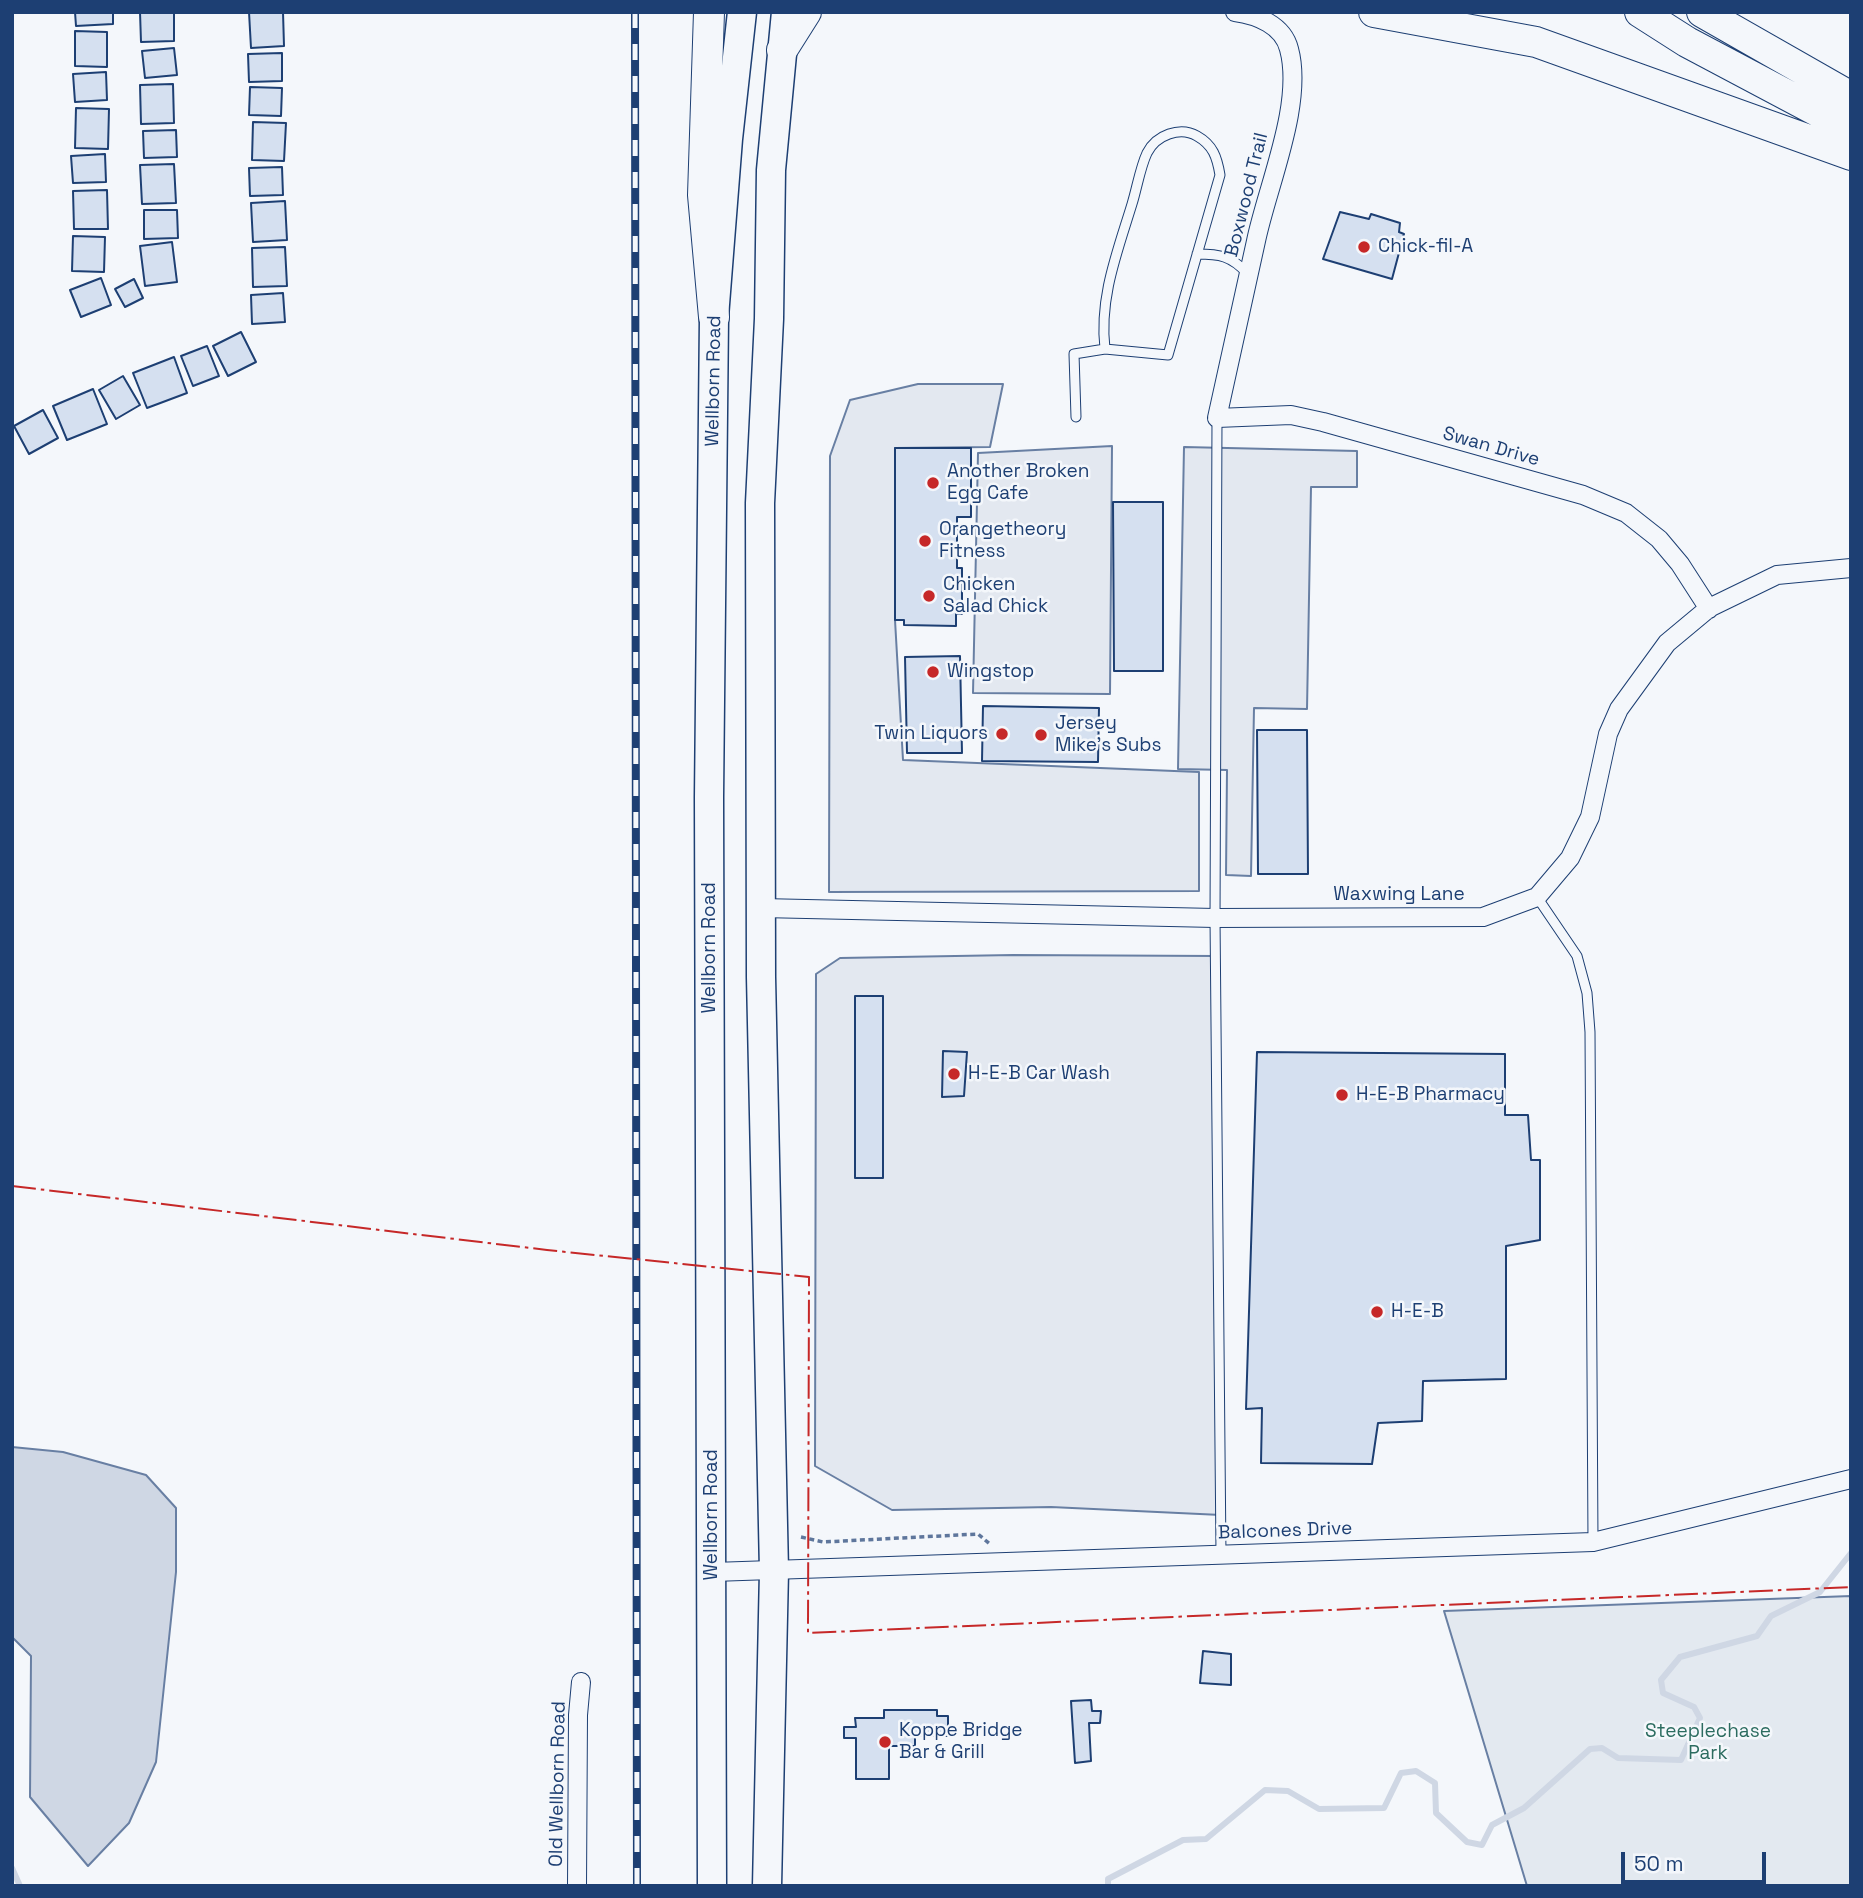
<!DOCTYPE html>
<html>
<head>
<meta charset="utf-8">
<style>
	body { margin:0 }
	#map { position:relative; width:1863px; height:1898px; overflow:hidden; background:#f4f7fb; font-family:"Space Grotesk",sans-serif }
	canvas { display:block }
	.frame { position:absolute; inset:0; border:14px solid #1d3f73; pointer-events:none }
	.scale { position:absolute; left:1621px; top:1852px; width:145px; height:32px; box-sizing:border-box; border:4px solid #1d3f73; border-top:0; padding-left:9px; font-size:21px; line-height:24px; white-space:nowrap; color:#1d3f73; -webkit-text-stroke:5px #f4f7fb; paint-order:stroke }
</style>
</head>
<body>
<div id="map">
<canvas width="1863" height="1898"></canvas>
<div class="frame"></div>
<div class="scale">50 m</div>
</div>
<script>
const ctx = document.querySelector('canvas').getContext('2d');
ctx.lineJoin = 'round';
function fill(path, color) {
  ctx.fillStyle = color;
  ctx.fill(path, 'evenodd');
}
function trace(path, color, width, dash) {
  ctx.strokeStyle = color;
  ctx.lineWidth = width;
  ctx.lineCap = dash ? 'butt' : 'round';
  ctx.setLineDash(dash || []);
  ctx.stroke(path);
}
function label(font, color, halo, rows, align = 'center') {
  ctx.font = font + ' "Space Grotesk",sans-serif';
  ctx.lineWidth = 5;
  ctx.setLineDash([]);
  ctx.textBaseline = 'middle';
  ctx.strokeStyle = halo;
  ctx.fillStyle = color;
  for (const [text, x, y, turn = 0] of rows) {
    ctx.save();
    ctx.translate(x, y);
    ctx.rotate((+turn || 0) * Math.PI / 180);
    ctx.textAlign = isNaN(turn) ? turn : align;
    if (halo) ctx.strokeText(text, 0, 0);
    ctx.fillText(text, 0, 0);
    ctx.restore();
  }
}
const green = new Path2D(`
	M1851 1596V1886H1527L1444 1611Z`);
const parking = new Path2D(`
	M918 384H1003L990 447 895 448V620L903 760 1199 772V891L829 892 830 456 850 400Z
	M1112 446 1110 694 973 693 978 453Z
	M1184 447 1357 451V487H1311L1307 709 1254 708 1251 876 1226 875 1227 770 1178 769Z
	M1013 955 1216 956 1221 1515 1051 1507 892 1510 815 1466 816 974 840 958Z`);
const water = new Path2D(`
	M12 1447 63 1452 146 1475 176 1508V1572L156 1762 129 1823 88 1866 30 1797 31 1656 12 1637Z`);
const stream = new Path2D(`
	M12 1868 20 1886
	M1108 1886V1879L1183 1840 1206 1839 1265 1790 1288 1791 1319 1809 1384 1808 1401 1773 1416 1771 1435 1783 1436 1813 1467 1842 1482 1845 1492 1825 1524 1808 1590 1749 1602 1748 1618 1758 1681 1760 1700 1718 1694 1707 1663 1693 1661 1680 1680 1657 1757 1636 1771 1616 1820 1592 1851 1553`);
const building = new Path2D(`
	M75 12H113V24L76 26Z
	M140 12H174V41L141 42Z
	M249 12H283L284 46 251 48Z
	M75 31 107 32V67L75 66Z
	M174 48 177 75 145 78 142 51Z
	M282 53V81L249 82 248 54Z
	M106 72 107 100 75 102 73 74Z
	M173 84 174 123 141 124 140 85Z
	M250 87 282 88 281 116 249 115Z
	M76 108 109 109 108 149 75 148Z
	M253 122 286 123 284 161 252 160Z
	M176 130 177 157 144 158 143 131Z
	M105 154 106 182 73 183 71 156Z
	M174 164 176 203 142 204 140 165Z
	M282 167 283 195 250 196 249 168Z
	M107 190 108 229H74L73 191Z
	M285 201 287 240 253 242 251 203Z
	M144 210H177L178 238 144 239Z
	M1340 212 1369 219 1371 214 1400 223 1399 232 1404 234 1392 279 1323 259Z
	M73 236 105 237 104 272 72 271Z
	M172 242 177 282 145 286 140 246Z
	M285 247 287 286 253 287 252 248Z
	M101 278 111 305 81 317 70 290Z
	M134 279 143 298 125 307 115 289Z
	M283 293 285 322 252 324 251 295Z
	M241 332 256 362 228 376 213 346Z
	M207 346 219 376 193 386 181 356Z
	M174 357 187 393 147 408 133 373Z
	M123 376 140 405 116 419 99 390Z
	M93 389 107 424 67 440 53 406Z
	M43 410 58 438 29 454 14 426Z
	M895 448H971V517H957V568H962V614H956V626L904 625V620H895Z
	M1113 502H1163V671H1114Z
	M960 656 962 753H907L905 657Z
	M983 706 1099 708 1098 762 982 761Z
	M1257 730H1307L1308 874H1258Z
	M855 996H883V1178H855Z
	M943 1051 967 1052 964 1096 942 1097Z
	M1257 1052 1505 1054V1115H1528L1531 1160H1540V1240L1506 1246V1379L1423 1381 1422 1421 1378 1423 1372 1464 1261 1463 1262 1408 1246 1409Z
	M1203 1651 1231 1654V1685L1200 1683Z
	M1091 1700 1092 1711H1101L1100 1723H1089L1091 1761 1075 1763 1071 1701Z
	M884 1710H937V1716H948V1736H915V1746H889V1779H856V1738H844V1727H856L855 1718H884Z`);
const path = new Path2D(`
	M801 1537 823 1542 978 1534 991 1545`);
const service = new Path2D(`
	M1197 254C1220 254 1231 256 1247 273
	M1076 417 1074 354 1105 349C1099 298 1117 253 1132 204 1137 188 1140 168 1147 153 1156 135 1180 126 1197 136 1213 145 1217 157 1220 175L1168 355 1105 349
	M1217 418 1215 918 1221 1554
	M1537 897 1577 956 1587 993 1590 1032 1593 1542`);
const minor = new Path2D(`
	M1235 12C1257 15 1283 25 1289 49 1304 104 1267 187 1256 241 1243 300 1230 359 1217 418L1291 415 1323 422 1583 495 1626 513 1659 539 1680 564 1709 609
	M761 908 1215 918 1483 917 1537 897 1570 858 1590 817 1608 734 1619 709 1667 643 1709 608 1777 575 1851 568
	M713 1572 1593 1542 1851 1479
	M577 1886 578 1715 581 1682`);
const primary = new Path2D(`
	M712 1886 709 797 714 317 728 139 742 12
	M767 1886 774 1571 761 977 760 503 769 319 771 170 786 12`);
const trunk = new Path2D(`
	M709 12 703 195 714 317
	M1374 12 1536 42 1851 155
	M1640 12 1687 42 1851 129
	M1702 12 1851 97
	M782 50 806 12`);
const rail = new Path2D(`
	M635 12 637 1886`);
const power = new Path2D(`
	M12 1186 547 1250 809 1277 808 1633 1851 1587`);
const markers = [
	[1364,247,7,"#c62828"],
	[933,483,7,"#c62828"],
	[925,541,7,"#c62828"],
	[929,596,7,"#c62828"],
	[933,672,7,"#c62828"],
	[1002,734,7,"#c62828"],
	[1041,735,7,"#c62828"],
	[954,1074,7,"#c62828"],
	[1342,1095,7,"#c62828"],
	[1377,1312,7,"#c62828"],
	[885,1742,7,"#c62828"]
];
const streetNames = [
	["Boxwood Trail",1247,195,-76],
	["Wellborn Road",714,381,-89],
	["Swan Drive",1491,447,16],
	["Waxwing Lane",1399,895],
	["Wellborn Road",710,948,-90],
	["Wellborn Road",712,1515,-90],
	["Balcones Drive",1285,1531,-2],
	["Old Wellborn Road",558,1784,-89]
];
const poiNames = [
	["Chick-fil-A",1378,247],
	["Another Broken",947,472],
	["Egg Cafe",947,494],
	["Orangetheory",939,530],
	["Fitness",939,552],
	["Chicken",943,585],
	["Salad Chick",943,607],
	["Wingstop",947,672],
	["Jersey",1055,724],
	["Mike's Subs",1055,746],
	["Twin Liquors",988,734,"right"],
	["H-E-B Car Wash",968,1074],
	["H-E-B Pharmacy",1356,1095],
	["H-E-B",1391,1312],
	["Koppe Bridge",899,1731],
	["Bar & Grill",899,1753]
];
const parkNames = [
	["Steeplechase",1708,1732],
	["Park",1708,1754]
];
fill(green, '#e3e9f0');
trace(green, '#687fa3', 2);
fill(parking, '#e3e8f0');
trace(parking, '#687fa3', 2);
fill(water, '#cfd7e4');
trace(water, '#687fa3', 2);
trace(stream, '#cfd7e4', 6);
fill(building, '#d5e0f0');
trace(building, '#1d3f73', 2);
trace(service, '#1d3f73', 11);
trace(minor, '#1d3f73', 20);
trace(primary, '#1d3f73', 31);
trace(trunk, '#1d3f73', 32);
trace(path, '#5e769c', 3.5, [5, 3.5]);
trace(service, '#f4f7fb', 9);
trace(minor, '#f4f7fb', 18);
trace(primary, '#f4f7fb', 28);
trace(trunk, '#f4f7fb', 30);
trace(rail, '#1d3f73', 8);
trace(rail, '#f4f7fb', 5, [16]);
trace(power, '#c62828', 2, [24, 5, 3.5, 5]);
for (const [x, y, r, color] of markers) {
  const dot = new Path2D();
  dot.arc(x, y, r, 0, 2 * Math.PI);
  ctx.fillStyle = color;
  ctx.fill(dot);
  trace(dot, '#f4f7fb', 2.5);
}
label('19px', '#1d3f73', '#f4f7fb', streetNames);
label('19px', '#1d3f73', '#f4f7fb', poiNames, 'left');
label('19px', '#2c6c60', '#f4f7fb', parkNames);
</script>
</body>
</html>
